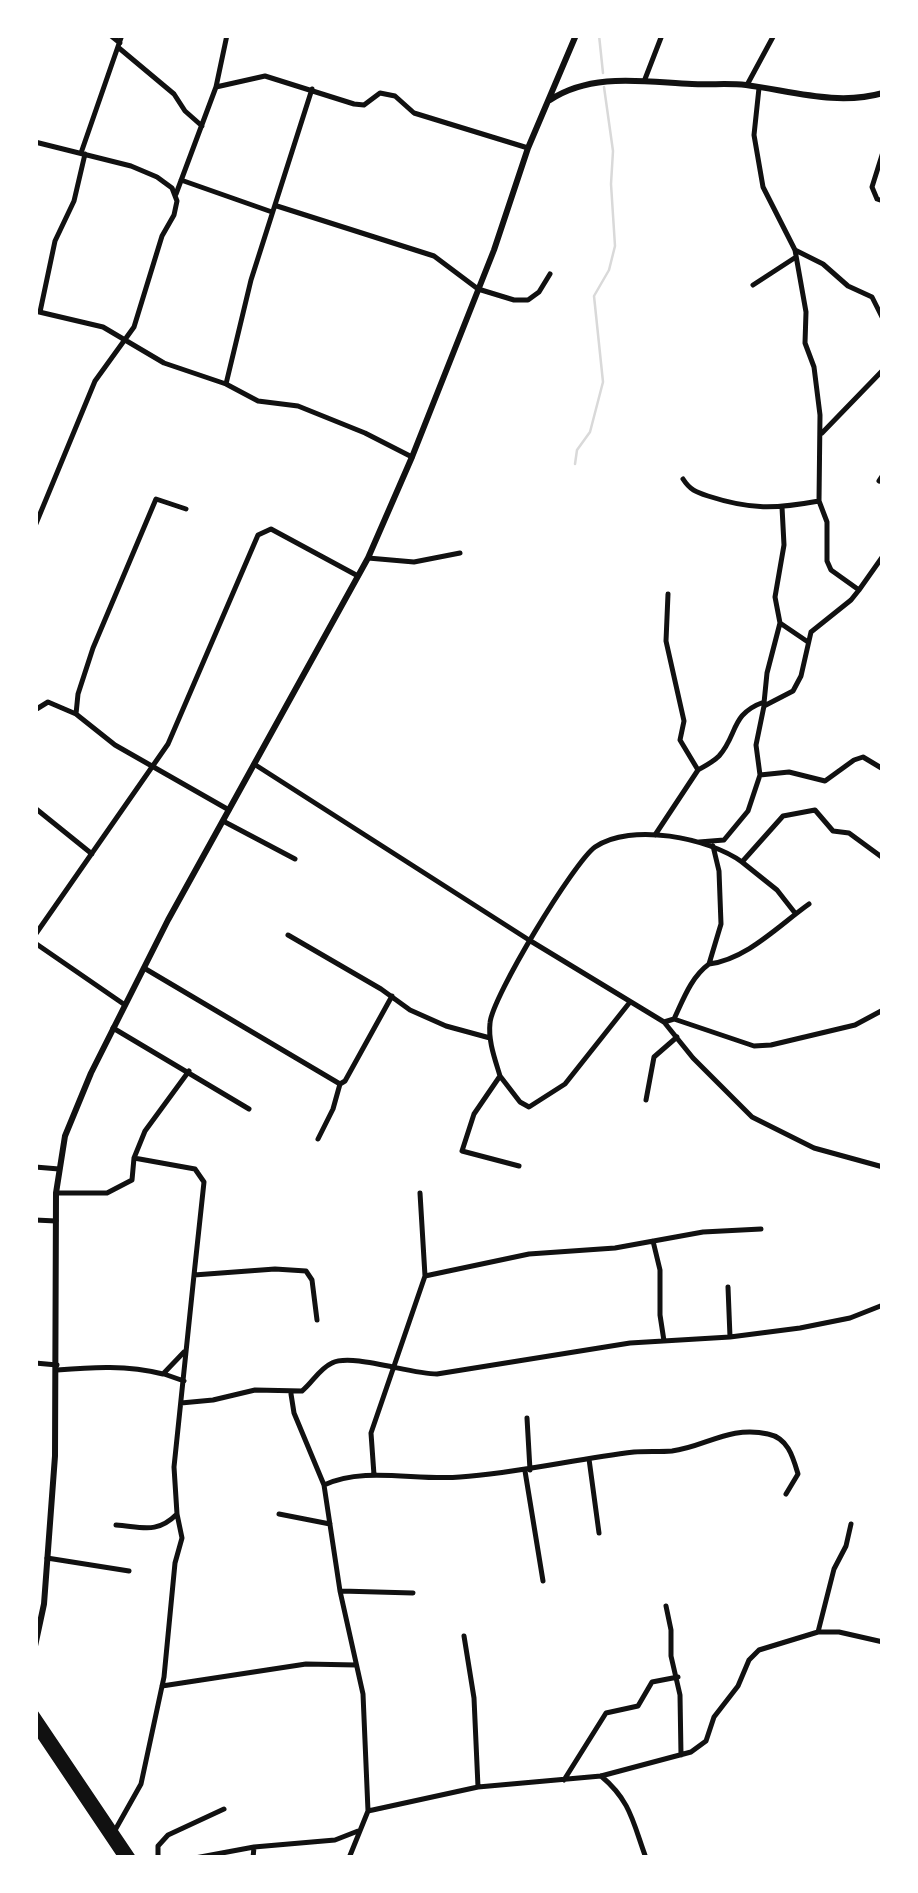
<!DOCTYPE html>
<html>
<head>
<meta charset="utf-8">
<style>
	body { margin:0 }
	#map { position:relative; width:918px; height:1893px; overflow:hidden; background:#fff; font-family:Inter,sans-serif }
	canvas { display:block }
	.frame { position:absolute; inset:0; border:38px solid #fff; pointer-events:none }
</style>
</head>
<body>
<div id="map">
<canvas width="918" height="1893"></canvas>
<div class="frame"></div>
</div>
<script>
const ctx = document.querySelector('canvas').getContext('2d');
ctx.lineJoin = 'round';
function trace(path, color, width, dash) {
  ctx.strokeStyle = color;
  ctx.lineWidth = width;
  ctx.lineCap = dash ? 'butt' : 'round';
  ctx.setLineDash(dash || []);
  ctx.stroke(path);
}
const stream = new Path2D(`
	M599 35 603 73
	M575 464 577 450 590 432 603 382 594 296 609 270 615 246 611 184 613 151 604 87`);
const minor = new Path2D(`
	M110 35 120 43
	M119 48 174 94 185 111 202 126
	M645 79 662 35
	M747 85 774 35
	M216 87 265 76 354 104 364 105 380 93 395 96 414 113 528 148
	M35 142 131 166 157 177 172 188 177 201 174 215 162 236 134 327 95 381 35 526
	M883 152 872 187 877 199 883 201
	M81 153 122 35
	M181 180 272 212
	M176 194 216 87 227 35
	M277 206 434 256 478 289 514 300H528L539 292 550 274
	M795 250 823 264 848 286 872 297 883 319
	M753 285 796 257
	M35 311 103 327 164 363 226 384 251 280 312 89
	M40 312 55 241 74 201 85 154
	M226 384 258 401 298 406 365 433 412 457
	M822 433 883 370
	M683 479C690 490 696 492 708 496 751 510 775 509 819 501
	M879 481 883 475
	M782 507 784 545 775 597 780 623 808 642
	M186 509 156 499 93 648 78 694 76 714 115 745 229 810
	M368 558 414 562 460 553
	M859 590 883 556
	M764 703 767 673 780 623
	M35 710 48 702 76 714
	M254 764 529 940 664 1022 693 1058 752 1117 814 1148 883 1167
	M698 770C705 766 713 762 719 756 738 735 730 714 764 702
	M760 775 789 772 825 781 854 760 863 757 883 769
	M35 808 92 854
	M223 821 295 859
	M655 835 698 770 680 740 684 721 666 641 668 594
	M699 842 724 840 748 811 760 775 756 745 764 706 793 691 801 676 811 632 851 600 859 590 831 570 827 561V522L819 501 820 415 814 367 805 343 806 312 795 250 763 187 754 135 759 88
	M742 862 777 890 795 913
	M35 935 168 744 258 535 271 529 358 576
	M288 935 381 989 410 1010 446 1026 490 1038
	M35 943 125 1005
	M709 964C747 959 778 926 809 904
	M144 968 340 1084 345 1081 392 996
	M674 1019C683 1000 691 977 709 964L721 924 719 871 713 846
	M664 1022 674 1019 754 1046 771 1045 855 1025 883 1010
	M113 1028 249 1109
	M500 1076 520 1102 529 1107 565 1084 630 1002
	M646 1100 654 1057 677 1037
	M318 1139 333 1109 340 1084
	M134 1158 195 1169 204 1182 194 1275
	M519 1166 462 1151 474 1114 500 1076C495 1059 488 1041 490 1023 492 997 574 862 595 847 631 822 709 838 742 862L783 816 815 810 833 831 849 833 883 858
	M35 1167 59 1169
	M56 1193H107L132 1180 134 1158 145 1131 189 1071
	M35 1220 56 1221
	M653 1241 660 1270V1315L664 1341
	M425 1276 529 1254 615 1248 703 1232 761 1229
	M728 1287 730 1337
	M35 1363 57 1365
	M57 1370C93 1367 127 1365 163 1374L184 1352
	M164 1374 184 1381
	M291 1394 294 1413 324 1485 340 1591 363 1694 368 1811
	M181 1403 213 1400 255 1390 302 1391C313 1382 319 1369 332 1363 352 1353 410 1374 437 1374L630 1343 730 1337 800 1328 850 1318 883 1305
	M527 1418 530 1470
	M589 1459 599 1533
	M525 1471 543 1581
	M374 1475 371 1433 425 1276 420 1193
	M324 1485C364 1466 416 1481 460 1477 518 1473 575 1459 634 1452 646 1451 659 1452 672 1451 705 1447 730 1425 768 1434 788 1438 793 1457 798 1474L786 1494
	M279 1514 330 1524
	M116 1525C143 1527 157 1534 177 1514
	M47 1558 129 1571
	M341 1591 413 1593
	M666 1606 671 1630V1656L680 1695 681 1755
	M818 1632 834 1569 846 1546 851 1524
	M464 1636 474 1698 478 1787
	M162 1686 306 1664 356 1665
	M601 1776C631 1801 633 1823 646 1858
	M564 1780 606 1713 638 1706 652 1682 678 1677
	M114 1832 141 1784 164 1677 175 1563 182 1538 177 1514 174 1467 194 1275 275 1269 306 1271 312 1280 317 1320
	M158 1858V1846L168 1835 224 1809
	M195 1858 254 1847 335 1840 358 1831
	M253 1858 254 1847
	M349 1858 368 1811 478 1787 601 1776 691 1752 706 1741 714 1717 738 1686 749 1660 759 1650 818 1632H839L883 1642`);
const tertiary = new Path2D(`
	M550 100C592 72 645 82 692 84 711 85 728 83 746 85 792 91 837 106 883 93
	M35 1646 44 1604 55 1456 56 1193 65 1136 91 1073 168 920 368 558 412 457 494 250 528 148 576 35`);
const trunk = new Path2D(`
	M35 1714 132 1858
	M35 1727 123 1858`);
trace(stream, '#d9d9d9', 2.5);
trace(minor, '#111', 5);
trace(tertiary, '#111', 6);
trace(trunk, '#111', 8);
</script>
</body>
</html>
